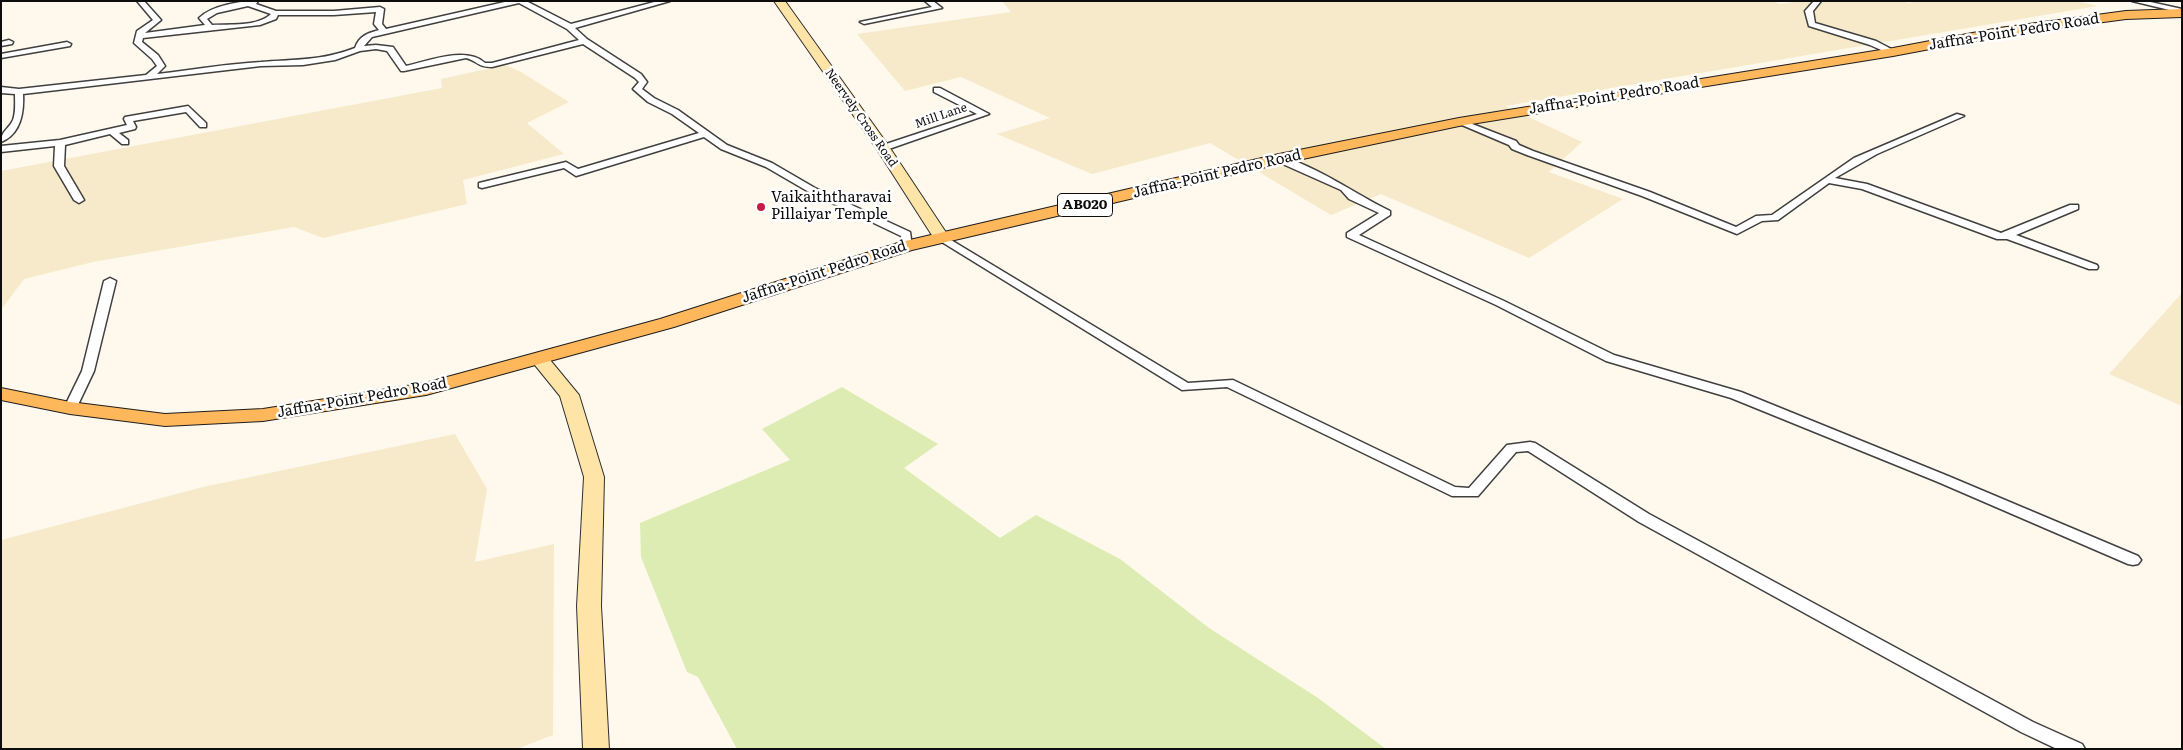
<!DOCTYPE html>
<html>
<head>
<meta charset="utf-8">
<style>
	body { margin:0 }
	#map { position:relative; width:2183px; height:750px; overflow:hidden; background:#fff8ec; font-family:Literata,serif }
	canvas { display:block }
	.frame { position:absolute; inset:0; border:2px solid #0d0d0d; pointer-events:none }
</style>
</head>
<body>
<div id="map">
<canvas width="2183" height="750"></canvas>
<div class="frame"></div>
</div>
<script>
const ctx = document.querySelector('canvas').getContext('2d');
ctx.lineJoin = 'round';
function fill(path, color) {
  ctx.fillStyle = color;
  ctx.fill(path, 'evenodd');
}
function trace(path, color, width, dash) {
  ctx.strokeStyle = color;
  ctx.lineWidth = width;
  ctx.lineCap = dash ? 'butt' : 'round';
  ctx.setLineDash(dash || []);
  ctx.stroke(path);
}
function label(font, color, halo, rows, align = 'center') {
  ctx.font = font + ' Literata,serif';
  ctx.lineWidth = 5;
  ctx.setLineDash([]);
  ctx.textBaseline = 'middle';
  ctx.strokeStyle = halo;
  ctx.fillStyle = color;
  for (const [text, x, y, turn = 0] of rows) {
    ctx.save();
    ctx.translate(x, y);
    ctx.rotate((+turn || 0) * Math.PI / 180);
    ctx.textAlign = isNaN(turn) ? turn : align;
    if (halo) ctx.strokeText(text, 0, 0);
    ctx.fillText(text, 0, 0);
    ctx.restore();
  }
}
const farmland = new Path2D(`
	M1002 1H1770L1781 4 1800 1H1901L1909 3 1916 1H2076L2098 6 1505 106 1582 142 1549 172 1623 199 1529 258 1381 194 1331 215 1210 143 1092 174 997 134 1050 118 961 77 905 91 857 34 1011 12Z
	M505 65 521 72 569 102 527 123 564 154 463 180 467 204 323 238 294 227 93 262 24 279 1 310V171L442 88 441 79Z
	M2182 293V406L2109 374Z
	M455 434 487 489 475 562 554 544 553 735 517 749H1V540L203 487Z`);
const green = new Path2D(`
	M842 387 938 444 904 468 1000 538 1036 515 1120 559 1209 628 1318 698 1386 749H737L698 677 687 672 641 557 640 523 790 460 762 429Z`);
const street = new Path2D(`
	M137 1H144L161 20 145 33 205 25 199 18C213 5 240 1 258 1L256 4 276 11H334L380 7 384 9 382 24 386 29 509 1H526L571 24 658 1H670L575 28 587 39 641 74 647 82 642 89 654 98 678 110 727 145 772 163 815 188 910 232 912 246 907 249 903 248 901 236 809 192 766 167 721 149 704 137 576 176 564 168 482 188 479 187V183L566 162 578 169 699 133 672 114 648 102 633 89 639 82 635 78 583 44 492 67C477 67 478 61 466 58L404 71H401L387 51 376 49 360 51 335 60 303 65 261 66 23 94C24 112 21 134 1 142 1 131 9 129 13 120 16 112 15 103 15 94L1 93V87L19 89 146 75 157 66 152 59 134 43 137 31 153 20ZM519 3 567 29 579 40 492 63H485C466 46 429 61 406 66L393 47 376 45 364 46 372 37ZM248 6 271 14C257 27 230 24 212 25L207 19 217 13ZM376 12 374 24 379 30C368 33 359 36 355 48 321 61 297 59 261 62 226 64 192 70 157 74L165 66 158 55 142 42 143 38 260 25 276 19 278 15H334Z
	M925 1H933L942 8 864 24 860 22 932 7Z
	M1814 1H1821L1813 11 1815 23 1876 41 1897 52 1890 54 1870 45 1809 26 1805 11Z
	M2132 1H2146L2182 9V13Z
	M9 40 13 42 12 44 1 46V42Z
	M67 42 71 44 70 46 1 58V54Z
	M934 88H940L989 114 886 150H880V146L977 114 934 92Z
	M188 106 206 123V127H200L186 112 133 121 136 127 135 129 119 133 128 140V144H122L110 134 65 145 64 166 84 200 79 203 74 200 54 166 55 146 1 152V146L60 140 127 125 124 119 125 117Z
	M1957 114 1964 116 1877 154 1835 178 1867 184 2001 233 2070 205H2078V209L2016 235 2097 265 2098 267 2097 269H2089L2007 239H1997L1862 189 1829 183 1778 220 1762 221 1737 234 1642 196 1527 155 1512 149 1509 145 1455 122 1462 120 1516 141 1519 145 1533 151 1650 192 1736 227 1756 216 1772 215 1854 158Z
	M1279 156C1319 167 1353 193 1390 211V215L1359 235 1504 301 1614 355 1741 392 1948 476 2138 556 2141 560 2138 564 2133 565 2128 564 1938 482 1731 398 1606 361 1496 305 1347 237V233L1379 213 1349 199 1341 190 1276 161V157Z
	M941 234 1188 383 1233 380 1455 487 1469 488 1507 445 1530 442 1535 443 1649 514 2033 722 2082 744 2085 749H2057L2021 732 1639 522 1528 451 1516 452 1478 496H1452L1227 387 1182 390 937 239V235Z
	M110 278 116 281 94 371 75 411H65L64 408 82 371 104 281Z`);
const secondary = new Path2D(`
	M774 1H785L888 145 949 237 947 240H935L876 148Z
	M539 353 546 355 579 395 604 477 601 606 609 749H583L577 606 584 477 560 396 530 359 532 355Z`);
const primary = new Path2D(`
	M2182 9V17L2126 19 1999 36 1893 56 1459 126 1279 164 912 250 674 327 426 395 263 421 165 426 70 414 1 400V388L70 402 165 414 263 409 425 383 660 319 901 242 1279 154 1459 118 1893 48 1999 28 2126 11Z`);
const markers = [
	[761,207,5,"#c61b44"]
];
const farStreetnames = [
	["Mill Lane",941,116,-19],
	["Neervely Cross Road",861,118,55]
];
const shields = [
	[1085,205,55]
];
const shieldNames = [
	["AB020",1085,205]
];
const streetNames = [
	["Jaffna-Point Pedro Road",2014,32,-9],
	["Jaffna-Point Pedro Road",1614,96,-9],
	["Jaffna-Point Pedro Road",1217,174,-13],
	["Jaffna-Point Pedro Road",824,272,-18],
	["Jaffna-Point Pedro Road",362,398,-10]
];
const poiNames = [
	["Vaikaiththaravai",771,198],
	["Pillaiyar Temple",771,215]
];
fill(farmland, '#f7eaca');
fill(green, '#dcecb3');
trace(street, '#404040', 3);
trace(secondary, '#2f2f2f', 2);
trace(primary, '#1e1e1e', 2);
fill(street, '#fff');
fill(secondary, '#ffe4a7');
fill(primary, '#ffb75c');
for (const [x, y, r, color] of markers) {
  const dot = new Path2D();
  dot.arc(x, y, r, 0, 2 * Math.PI);
  ctx.fillStyle = color;
  ctx.fill(dot);
  trace(dot, '#fff', 2);
}
label('12px', '#0d0d0d', '#fff', farStreetnames);
for (const [x, y, w] of shields) {
  const box = new Path2D();
  box.roundRect(x - w / 2, y - 11.5, w, 23, 4);
  ctx.fillStyle = '#fff';
  ctx.fill(box);
  trace(box, '#0d0d0d', 1);
}
label('bold 14px', '#0d0d0d', null, shieldNames);
label('15px', '#0d0d0d', '#fff', streetNames);
label('15px', '#0d0d0d', '#fff', poiNames, 'left');
</script>
</body>
</html>
